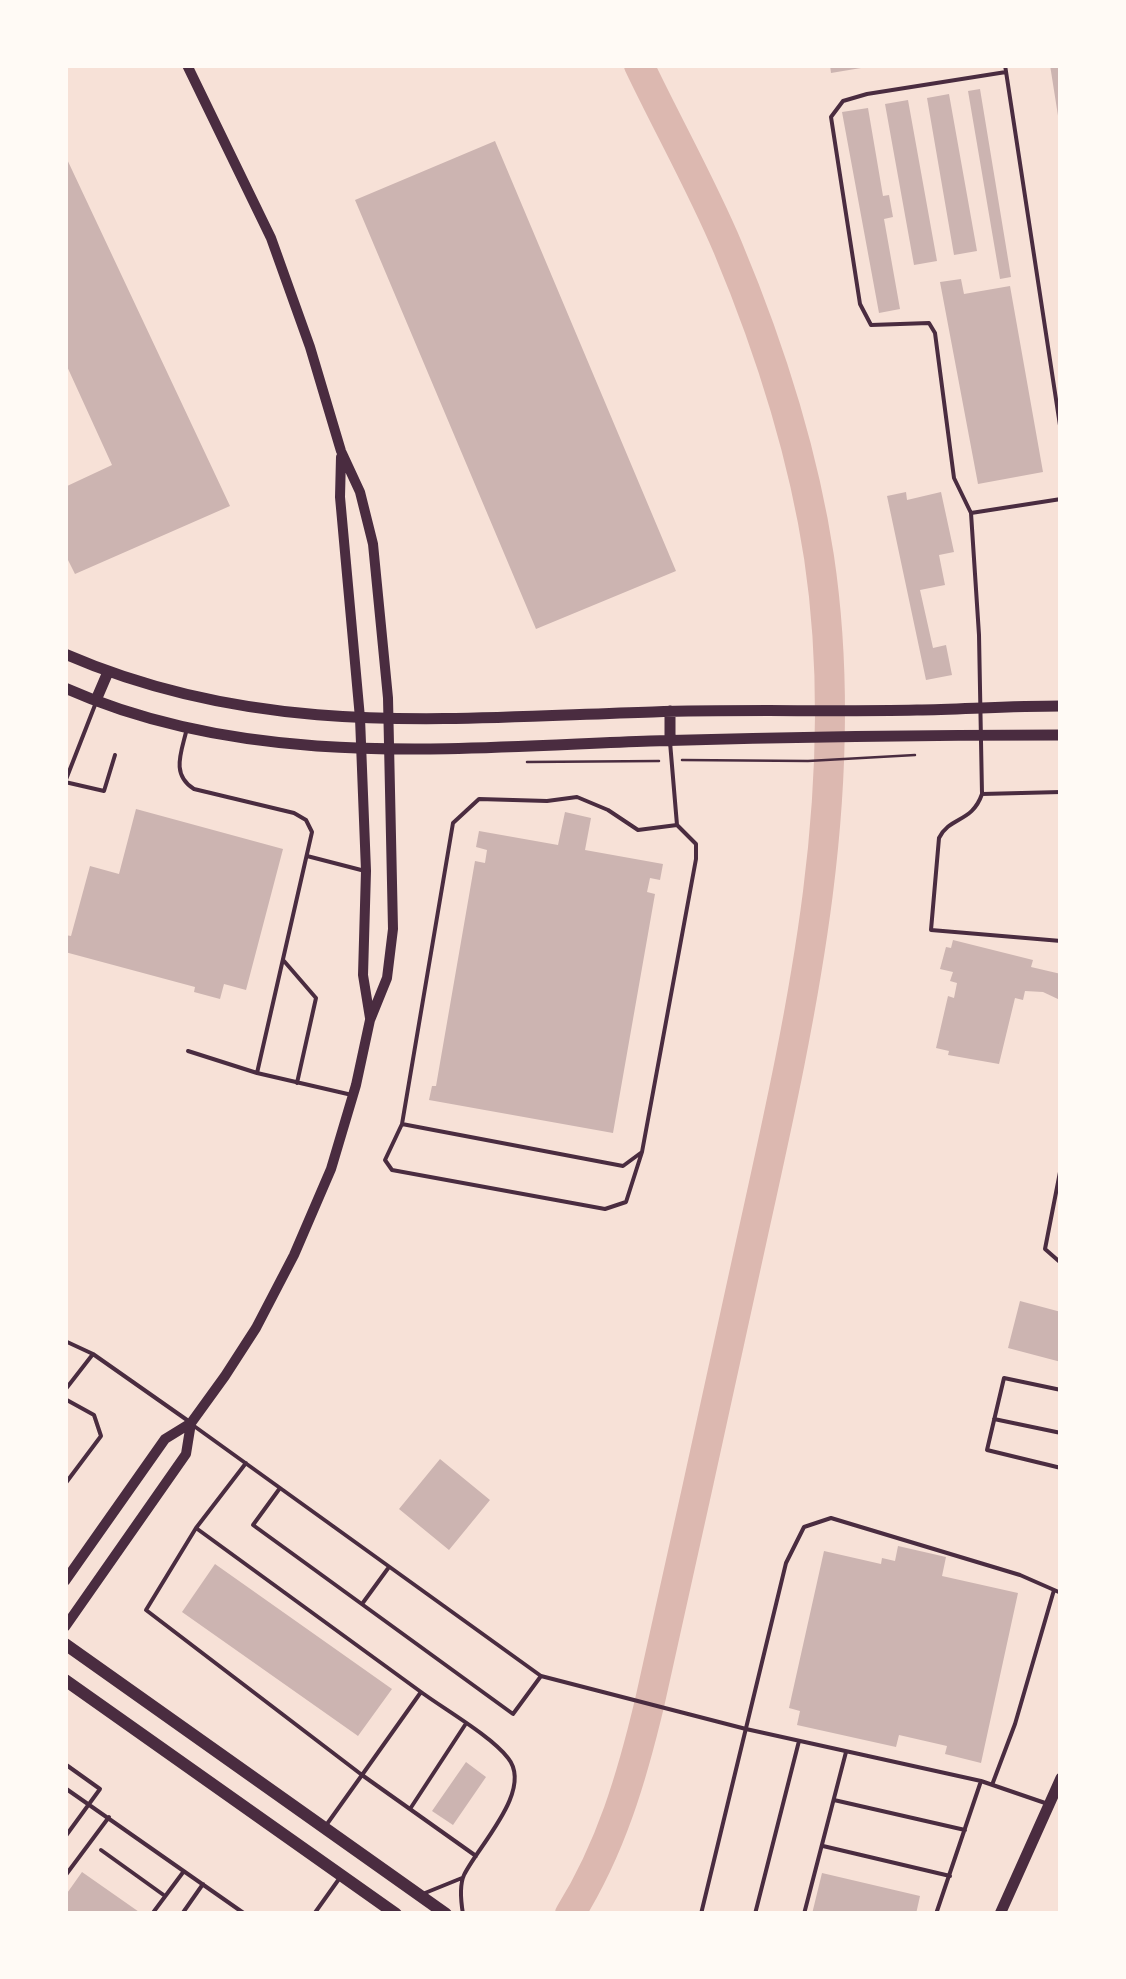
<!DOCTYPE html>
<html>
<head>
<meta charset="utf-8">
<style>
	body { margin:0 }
	#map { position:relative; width:1126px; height:1979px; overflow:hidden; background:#f7e1d7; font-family:Helvetica,sans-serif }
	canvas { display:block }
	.frame { position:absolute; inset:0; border:68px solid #fffaf5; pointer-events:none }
</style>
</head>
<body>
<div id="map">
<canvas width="1126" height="1979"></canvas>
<div class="frame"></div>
</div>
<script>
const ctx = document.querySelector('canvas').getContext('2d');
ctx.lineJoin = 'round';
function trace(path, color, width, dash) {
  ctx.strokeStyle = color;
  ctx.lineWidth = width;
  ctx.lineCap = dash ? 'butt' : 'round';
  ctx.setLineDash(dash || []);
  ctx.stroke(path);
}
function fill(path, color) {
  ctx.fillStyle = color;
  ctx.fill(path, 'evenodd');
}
const river = new Path2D(`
	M570 1914C611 1848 632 1777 650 1701 685 1544 720 1386 754 1229 803 1008 853 784 819 557 803 452 769 346 728 248 702 186 668 126 639 65`);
const building = new Path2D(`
	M830 65H867V67L831 73Z
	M1050 65H1061V121L1059 122Z
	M980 89 1011 277 1000 279 968 91Z
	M949 94 977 251 954 255 927 98Z
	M908 100 937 261 914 265 885 104Z
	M868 108 883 196 889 195 893 217 884 219 900 309 879 313 842 112Z
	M495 141 676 571 536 629 355 200Z
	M65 155 230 506 75 574 65 554V487L112 465 65 362Z
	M961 279 964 294 1010 286 1043 472 978 484 940 282Z
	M906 492 907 500 941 492 954 552 939 555 945 585 920 590 933 648 946 645 952 675 926 680 887 496Z
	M136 809 283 849 246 990 224 984 220 999 194 992 195 987 65 952V935L71 936 90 866 119 874Z
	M565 812 591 818 585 850 663 864 660 880 650 878 647 892 655 894 613 1133 429 1100 432 1086H436L475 861 485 863 487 850 476 847 479 831 558 845Z
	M953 940 1033 960 1031 967 1061 974 1060 1000 1043 992 1025 991 1023 1000 1015 998 999 1064 948 1055 949 1051 936 1048 948 996 954 998 957 983 950 981 953 972 940 969 946 947 951 948Z
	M1020 1301 1061 1312V1362L1008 1348Z
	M440 1459 490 1500 449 1550 399 1509Z
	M898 1546 946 1557 942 1576 1018 1593 981 1763 945 1754 947 1746 899 1735 896 1747 797 1725 800 1711 789 1708 824 1551 881 1564 882 1558 895 1561Z
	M215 1564 392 1689 358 1736 182 1612Z
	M466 1762 486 1777 453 1825 432 1811Z
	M82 1872 142 1914H65V1896Z
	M822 1873 920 1896 916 1914H812Z`);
const path = new Path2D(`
	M682 760 808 761 915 755
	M527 762 659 761`);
const service = new Path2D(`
	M1005 65 1061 432
	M1061 499 971 513 979 635 982 794C972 823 950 816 939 838L931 930 1061 941
	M971 513 954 478 935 333 929 323 871 325 860 304 831 117 843 101 867 94 1006 72
	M187 728C182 751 170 774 194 789L294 813 306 820 312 832 257 1073 352 1095
	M65 782 95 705
	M65 782 104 791 115 755
	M982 794 1061 792
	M307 856 365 871
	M284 961 316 998 297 1083
	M188 1051 257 1073
	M402 1124 385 1160 392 1170 605 1209 626 1202 642 1152 696 859V844L677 825 670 742
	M642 1152 623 1166 402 1124 453 823 479 799 547 801 577 797 608 810 638 830 677 825
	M1061 1167 1045 1249 1061 1263
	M65 1341 93 1354
	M65 1390 93 1354 187 1420
	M1061 1390 1004 1378 987 1450 1061 1468
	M65 1399 94 1415 101 1436 65 1484
	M994 1419 1061 1433
	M194 1426 541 1676 746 1729 981 1781 1048 1804
	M280 1488 253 1525 513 1714 541 1676
	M196 1528 421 1692 362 1775 146 1610 196 1528 246 1463
	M362 1604 389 1567
	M421 1692C444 1709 491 1736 508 1758 534 1790 478 1846 464 1875 459 1886 461 1902 463 1914
	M65 1764 100 1789 65 1837
	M992 1785 1015 1724 1054 1590
	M65 1788 245 1914
	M834 1800 965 1830
	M410 1809 465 1725
	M327 1824 362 1775 476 1856
	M823 1846 950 1876
	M101 1850 165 1896
	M65 1876 109 1817
	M425 1893 462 1878
	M152 1914 184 1871
	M182 1914 203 1884
	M314 1914 339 1879
	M701 1914 786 1563 804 1527 831 1518 1020 1575 1061 1593
	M755 1914 799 1741
	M804 1914 846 1752
	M936 1914 981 1781`);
const tertiary = new Path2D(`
	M341 457 340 497 360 718 366 871 363 975 370 1018
	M65 1581 165 1439 191 1423 225 1376 256 1328 294 1255 331 1169 356 1085 370 1020 387 978 393 929 388 698 373 544 360 492 341 451 310 347 271 238 187 65
	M65 1627 186 1454 191 1423`);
const secondary = new Path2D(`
	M65 654C261 739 446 718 653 712 741 709 829 712 917 710 965 709 1013 706 1061 706
	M65 688C249 770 455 748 650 741 787 737 924 735 1061 735
	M96 700 108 672
	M670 711V741
	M1000 1914 1061 1778`);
const primary = new Path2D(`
	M65 1644 446 1914
	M65 1680 396 1914`);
trace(river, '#dcb8b0', 30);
fill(building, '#ccb4b1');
trace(path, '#4a2c40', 2.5);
trace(service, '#4a2c40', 4);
trace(tertiary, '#4a2c40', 10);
trace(secondary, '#4a2c40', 11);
trace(primary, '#4a2c40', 12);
</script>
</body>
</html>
